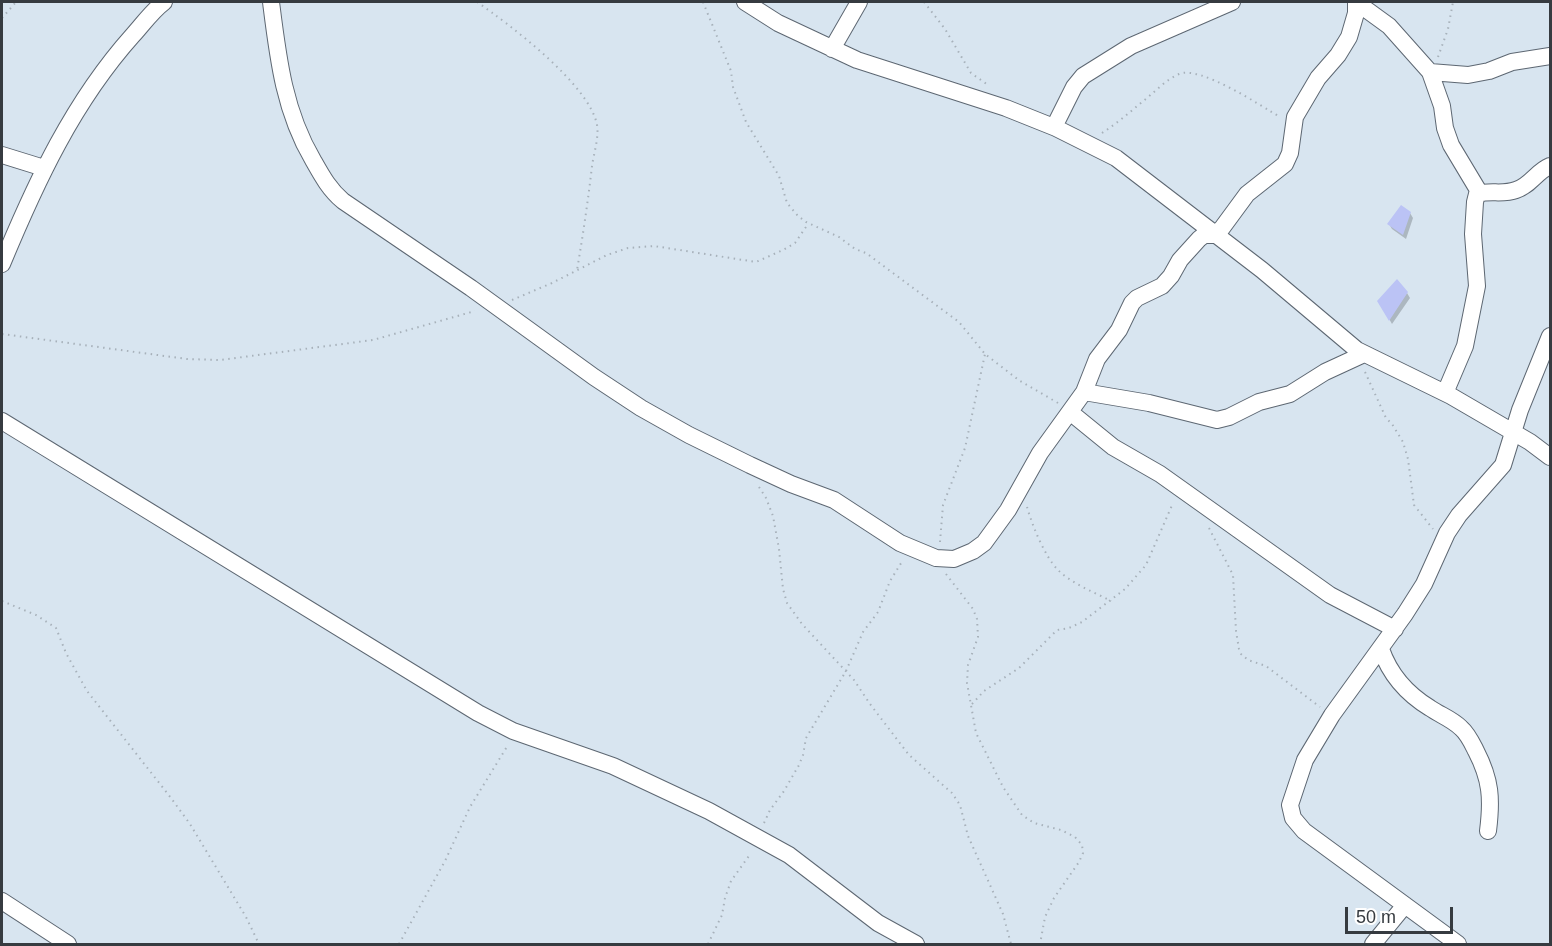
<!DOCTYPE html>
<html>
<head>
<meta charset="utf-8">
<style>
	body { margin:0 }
	#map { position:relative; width:1552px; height:946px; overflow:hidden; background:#d8e5f0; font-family:Arial,sans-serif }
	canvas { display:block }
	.frame { position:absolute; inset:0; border:3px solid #363b40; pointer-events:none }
	.scale { position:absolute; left:1345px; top:907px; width:108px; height:27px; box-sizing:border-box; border:3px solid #363b40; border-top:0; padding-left:8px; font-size:18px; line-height:21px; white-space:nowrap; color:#363b40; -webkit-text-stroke:4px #fff; paint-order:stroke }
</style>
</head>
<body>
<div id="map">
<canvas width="1552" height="946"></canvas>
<div class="frame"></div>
<div class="scale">50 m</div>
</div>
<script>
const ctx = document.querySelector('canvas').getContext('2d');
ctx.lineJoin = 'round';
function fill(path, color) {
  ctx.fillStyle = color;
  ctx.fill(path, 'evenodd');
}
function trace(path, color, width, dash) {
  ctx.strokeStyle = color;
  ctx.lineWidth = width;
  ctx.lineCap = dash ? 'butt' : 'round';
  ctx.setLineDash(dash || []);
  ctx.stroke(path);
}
const shadow = new Path2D(`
	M1410 213 1413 218 1406 239 1392 229 1389 224Z
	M1407 293 1410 298 1392 324 1379 301Z`);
const building = new Path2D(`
	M1401 205 1411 212 1403 235 1387 224Z
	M1397 279 1408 292 1389 321 1377 301Z`);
const path = new Path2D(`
	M477 2C509 24 590 85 597 125 599 138 594 152 592 166 588 201 583 235 577 270
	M703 2 731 71 733 87 746 122 779 176 787 203 798 216 806 222 839 237 855 249 866 253 959 322 985 354 1020 381 1058 403
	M924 2 945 29 971 73 988 85
	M2 18 16 2
	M1438 57 1448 29 1453 2
	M1102 133C1116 124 1129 113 1142 102 1154 93 1165 80 1179 74 1200 65 1261 106 1280 117
	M512 300 552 283 607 255 628 248 654 246 756 262 783 250 795 243 808 224
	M2 334 187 359 220 360 373 340 475 311
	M1365 372 1386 418 1392 424 1403 442 1408 459 1414 505 1433 529
	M759 487 766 498 773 516 779 549 783 589 787 603 802 624 854 680 870 704 909 755 952 793 960 805 968 836 1003 914 1011 944
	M1027 507C1032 525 1045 557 1058 570 1072 584 1094 592 1111 601
	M1209 528 1233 575 1236 631 1239 649 1241 654 1248 660 1266 666 1320 707
	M940 542 943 505 965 448 985 354
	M946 574 973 609 977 619 978 637 968 665 967 683 976 733 1003 787 1022 815 1034 823 1061 830 1075 837 1082 845 1083 853 1079 862 1054 898 1045 917 1040 944
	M2 601 36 615 56 628 66 653 87 691 171 798 190 824 246 917 259 944
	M972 704 984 691 1019 668 1057 630 1069 628 1082 622 1125 589 1146 565 1173 503
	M764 823 770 810 784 791 799 765 803 755 806 738 846 671 863 632 878 612 890 581 903 560
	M399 944 445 861 470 807 508 745
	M708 944 722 915 725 898 731 881 751 853`);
const minor = new Path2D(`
	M271 2C278 58 284 111 313 160 322 176 329 189 343 201L471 288 594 377 641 408 689 435 750 465 791 484 834 500 900 543 936 558 954 559 973 551 984 543 1008 510 1040 453 1084 392 1097 359 1119 330 1132 303 1137 298 1162 286 1171 276 1180 260 1199 239 1204 235H1215L1222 228 1247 194 1285 164 1290 153 1295 117 1318 78 1338 55 1349 37 1356 13V2
	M745 2 778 23 857 60 1006 108 1056 128 1116 158 1262 270 1357 350 1451 396 1530 442 1550 457
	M1356 2 1389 26 1430 72 1442 106 1445 128 1451 145 1478 190 1475 202 1473 234 1477 286 1465 346 1445 393
	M832 49 859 2
	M1430 72 1468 75 1489 71 1512 62 1550 56
	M1054 127 1074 87 1083 76 1131 46 1232 2
	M2 155 44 168
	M1478 194C1490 190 1503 195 1516 190 1530 186 1537 171 1550 166
	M2 264C36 182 73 102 133 35 143 24 152 11 164 2
	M1084 392 1149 403 1217 420 1229 417 1259 402 1290 394 1325 372 1364 354
	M1070 412 1113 447 1160 474 1330 595 1395 629
	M2 421 478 713 513 731 613 766 709 811 789 855 878 923 916 944
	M1381 649C1390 675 1407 694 1430 708 1440 715 1452 719 1461 728 1468 734 1472 743 1476 751 1491 780 1492 799 1488 831
	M2 901 68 944
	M1373 944 1405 905
	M1458 944 1304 831 1293 818 1290 805 1305 760 1332 715 1405 614 1424 584 1447 533 1459 515 1503 465 1520 410 1550 336`);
fill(shadow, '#0003');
fill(building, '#bbc3f5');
trace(minor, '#5d6772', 18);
trace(path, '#a7b1ba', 2, [1.5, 4.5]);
trace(minor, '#fff', 16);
</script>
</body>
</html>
